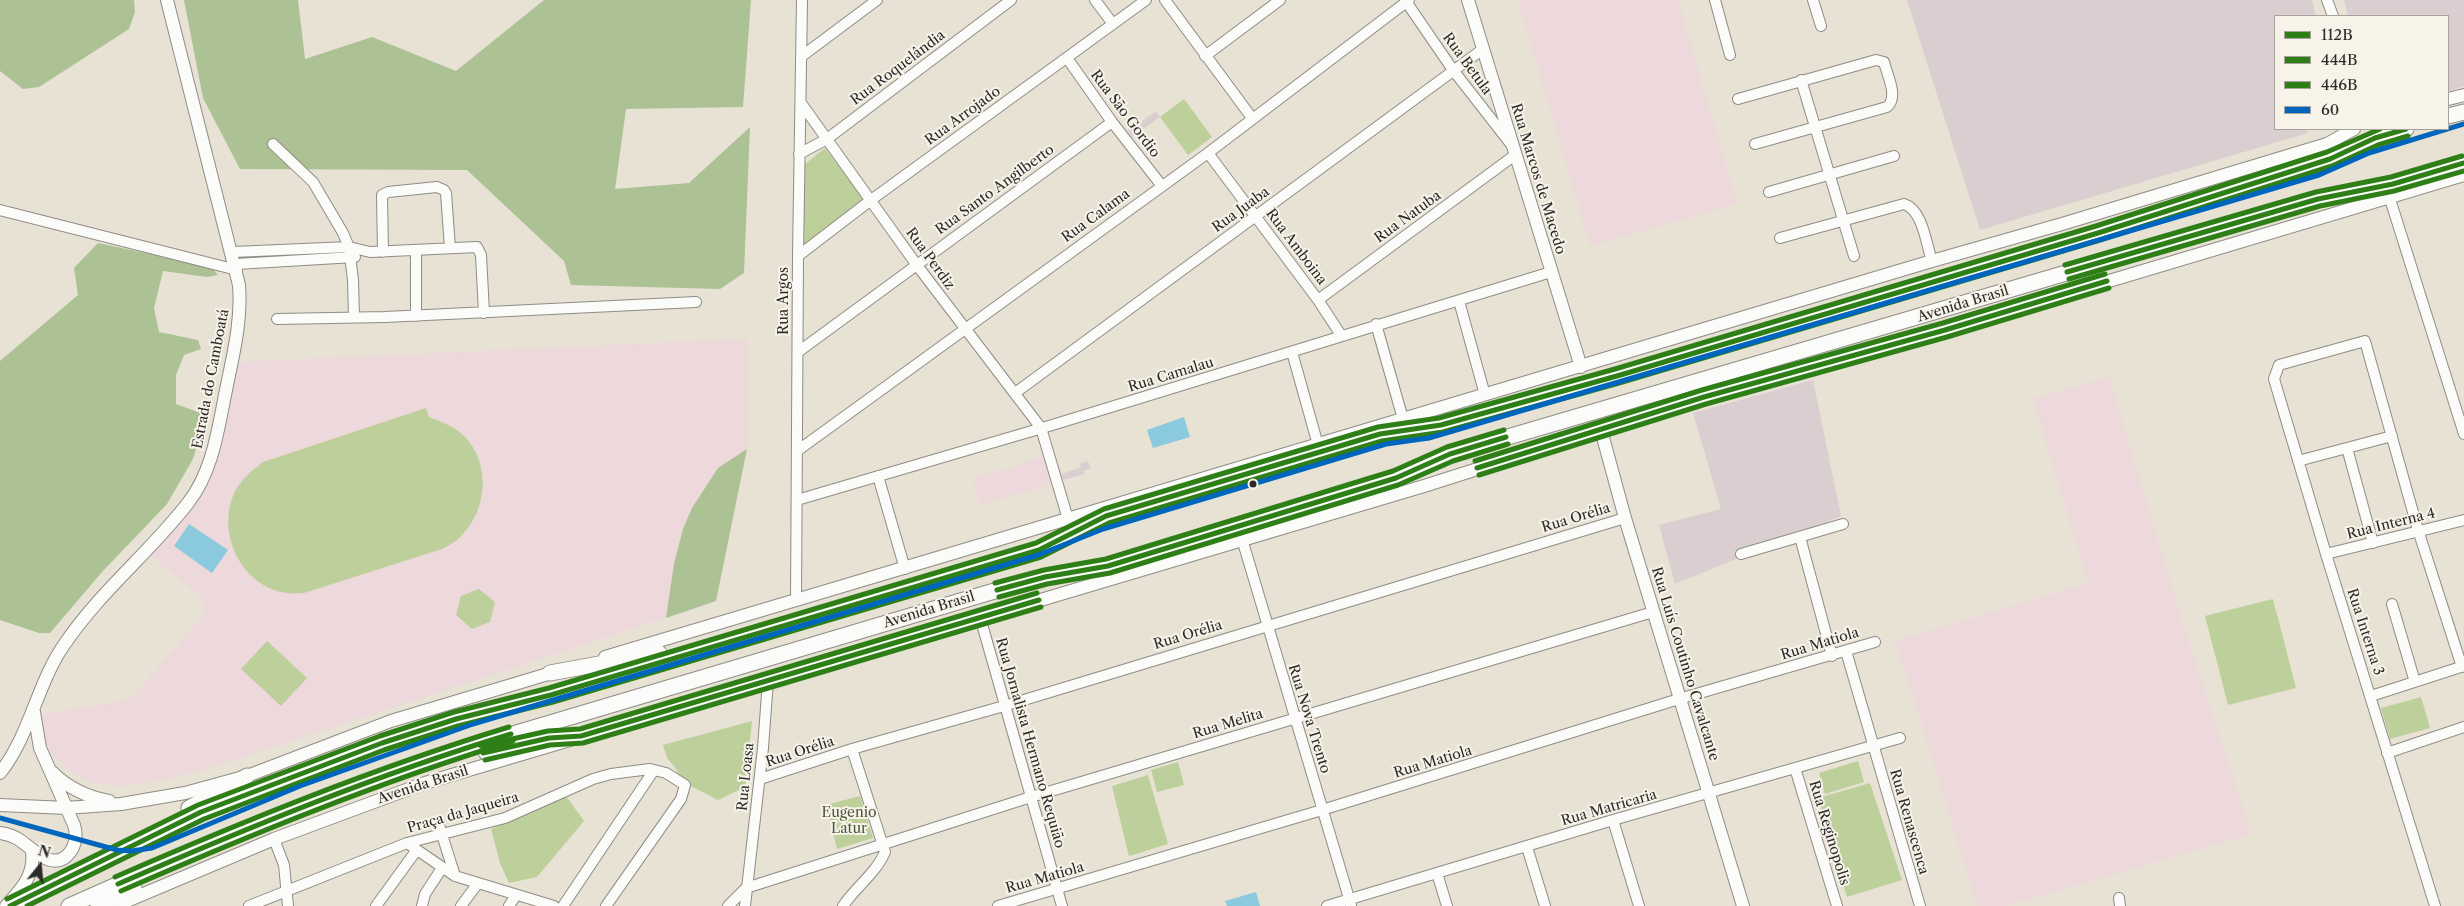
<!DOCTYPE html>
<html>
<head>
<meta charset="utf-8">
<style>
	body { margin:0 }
	#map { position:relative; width:2464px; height:906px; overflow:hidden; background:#e7e2d4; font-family:"Libre Caslon Text",serif }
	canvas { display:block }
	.legend { position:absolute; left:2274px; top:15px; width:175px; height:115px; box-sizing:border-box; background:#f7f3e8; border:1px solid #a5a39c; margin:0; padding:6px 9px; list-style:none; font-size:15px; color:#2b2b2b }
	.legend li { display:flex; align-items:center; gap:10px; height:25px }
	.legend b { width:25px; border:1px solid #a5a39c }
	.north { position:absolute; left:15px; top:841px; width:50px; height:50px; -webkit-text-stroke:4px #f7f3e8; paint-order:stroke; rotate:17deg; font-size:14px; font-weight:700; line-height:20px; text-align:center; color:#2b2b2b }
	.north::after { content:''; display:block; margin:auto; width:18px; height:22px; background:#2b2b2b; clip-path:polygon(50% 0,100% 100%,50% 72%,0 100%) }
</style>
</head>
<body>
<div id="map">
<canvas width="2464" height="906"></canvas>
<ul class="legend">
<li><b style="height:6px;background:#2e7f16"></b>112B</li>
<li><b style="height:6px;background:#2e7f16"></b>444B</li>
<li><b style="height:6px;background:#2e7f16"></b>446B</li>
<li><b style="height:6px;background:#0065bd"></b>60</li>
</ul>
<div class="north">N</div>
</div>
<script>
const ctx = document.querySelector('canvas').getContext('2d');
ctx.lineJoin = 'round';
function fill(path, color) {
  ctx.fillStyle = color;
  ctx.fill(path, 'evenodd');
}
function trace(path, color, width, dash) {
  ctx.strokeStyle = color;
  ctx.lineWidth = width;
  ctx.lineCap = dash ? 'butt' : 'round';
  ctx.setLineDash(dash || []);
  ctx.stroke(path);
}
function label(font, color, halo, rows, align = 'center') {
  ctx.font = font + ' "Libre Caslon Text",serif';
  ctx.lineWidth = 4;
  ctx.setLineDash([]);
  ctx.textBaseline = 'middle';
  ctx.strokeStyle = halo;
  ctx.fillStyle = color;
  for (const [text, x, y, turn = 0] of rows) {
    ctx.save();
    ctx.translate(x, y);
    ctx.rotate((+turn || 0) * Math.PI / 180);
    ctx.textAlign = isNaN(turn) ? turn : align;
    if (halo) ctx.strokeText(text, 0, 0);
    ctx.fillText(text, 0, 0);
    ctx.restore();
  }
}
const built = new Path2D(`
	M1518 0H1678L1737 204 1590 246Z
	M748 339 747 449 716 601 204 770 154 782 120 786 92 783 68 770 53 755 43 737 39 715 130 700 205 613 203 599 148 553 206 484 212 474 236 362Z
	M2109 377 2178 607 2251 834 2007 906H1977L1918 712 1895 641 2088 583 2033 399Z
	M1047 454 1052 484 980 505 973 480 975 476 1007 469Z`);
const industrial = new Path2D(`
	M1907 0H2312L2316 16H2275V129H2306L2308 133 1980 230Z
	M2344 0H2464V86L2448 91V16H2348Z
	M1156 111 1160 117 1132 137 1128 131Z
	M1813 380 1841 516 1675 584 1659 525 1721 509 1693 413Z
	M1088 461 1091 468 1083 471 1085 474 1063 480 1062 474 1081 467 1080 464Z`);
const green = new Path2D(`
	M1184 99 1212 137 1188 155 1160 117Z
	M825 148 864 200 801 254 805 164Z
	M426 408 429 417C442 422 456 427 466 438 491 466 487 510 461 536 456 542 449 545 442 549L304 593C297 593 288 594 281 592 240 582 218 534 233 496 239 481 251 471 263 462Z
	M479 589 495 602 490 622 472 629 456 615 461 596Z
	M2273 599 2296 688 2228 705 2205 616Z
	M267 641 307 678 281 706 241 669Z
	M2421 697 2430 728 2390 739 2381 708Z
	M752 721 745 787 718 800 677 779V770L667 758 663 745Z
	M1858 761 1864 782 1825 794 1819 773Z
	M1178 762 1184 785 1157 792 1151 770Z
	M1148 775 1168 844 1129 856 1112 786Z
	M1870 783 1902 880 1847 897 1818 798Z
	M566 796 584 821 537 877 509 883 500 863 491 829Z
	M860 796 873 838 837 849 826 805Z`);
const forest = new Path2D(`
	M0 0H134L135 12 129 29 39 87 23 89 0 71Z
	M184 0H298L305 59 372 37 456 71 544 0H751L743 107 626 109 615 189 689 183 750 127 744 273 720 289 571 285 564 261 467 170 240 169 203 98Z
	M98 243 211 267 218 275 207 277 163 271 154 308 159 332 198 340 201 349 184 355 176 375V404L206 415 193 459 167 504 102 572 50 633H39L0 620V361L78 295 74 268Z
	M747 449 716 601 666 618 674 564 683 529 692 508 718 468Z`);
const water = new Path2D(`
	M1184 417 1190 437 1153 448 1147 430Z
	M189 524 228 550 212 573 174 546Z
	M1256 892 1260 906H1227L1225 901Z`);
const minor = new Path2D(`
	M1095 0 1113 24
	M1165 0 1252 118
	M1405 0 1453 70 1510 143
	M1715 0 1730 55
	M1813 0 1821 26
	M2327 0 2333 16
	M802 56 877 0
	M1205 56 1280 0
	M1067 58 1112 122 1162 186
	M1801 80 1854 256
	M1738 99 1876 60 1884 62C1887 75 1899 97 1887 107L1755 144
	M801 103 916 264 1041 428 1068 519
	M273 144 313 182 343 233 349 247 353 280 354 317
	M1208 153 1318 300 1341 335
	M799 154 827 139 1011 0
	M1769 192 1894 156
	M2390 199 2464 434
	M0 210 237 270
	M1780 238 1904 204C1923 210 1926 244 1932 261
	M233 252 349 247 370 252 477 247 481 255 484 313
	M383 252 382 195 388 192 437 187 444 190 446 193 450 248
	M798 256 871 200 1146 0
	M236 264 355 257
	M1318 300 1515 155
	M1459 301 1485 395
	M416 316V250
	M277 319 385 317 696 302
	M1376 324 1403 419
	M798 352 1112 122
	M1292 352 1318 445
	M1015 393 1483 49
	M2347 448 2373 543
	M797 451 1208 153 1409 0
	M2298 461 2392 436
	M878 476 905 569
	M797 500 1049 426 1551 272
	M1800 537 1832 656
	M1242 539 1351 905
	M1741 554 1843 524
	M2326 554 2464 520
	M796 601 798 256 802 0
	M2392 604 2415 682
	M980 617 1062 906
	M1846 651 1920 906
	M2371 696 2464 666
	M2387 753 2464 727
	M1795 768 1837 906
	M760 779 852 749 1004 706 1625 518
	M1613 820 1639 906
	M438 822 455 876
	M274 839 284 865 288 906
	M407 843 455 876 554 906
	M1527 847 1545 906
	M1437 873 1447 906
	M2119 898 2120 906
	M249 906 407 843 505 818 593 779 611 774 650 769 666 773 685 785 681 799 606 906
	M376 906 416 851
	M422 906 425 894 442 868
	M461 906 478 883
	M509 906 516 895
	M563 906 654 770
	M728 906 746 888 1031 797 1653 612
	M745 906 763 748 768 680
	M843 906C855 888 876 873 885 852L852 749
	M998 906 1322 810 1679 699 1875 642
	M1327 906 1613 820 1900 738
	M2435 906 2326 554 2274 379 2279 365 2365 341 2418 530 2462 667`);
const major = new Path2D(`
	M1468 0 1581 367
	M2448 99 2464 95
	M1601 430 1625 518 1743 906
	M605 657 1932 261 2062 224 2327 144 2354 129
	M52 772C67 787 87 797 109 801
	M0 773C31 734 37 682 66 642 101 591 150 552 188 503 213 471 218 429 226 390 233 355 242 321 239 285L167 0
	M0 805 66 808 121 804 185 793 247 776 391 721 558 671
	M0 833C7 834 13 836 18 839 33 848 54 875 71 851 76 843 77 835 74 825L40 748 34 712
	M6 906C21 890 35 875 32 852
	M115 906 274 839 425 783 1424 486 1704 397 1945 330 2464 175`);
const highway = new Path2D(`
	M2448 116 2464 112
	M550 673 659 653
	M486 752 549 738 578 737
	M189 808 247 776
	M10 906 201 812 382 743 456 719 551 695 1039 550 1106 516 1380 434 1441 425 1617 376 1825 314 2098 233 2330 159 2375 138 2406 129
	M69 906 216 841 311 803 456 751 991 592 1045 577 1108 566 1396 478 1450 454 2318 199 2393 184 2464 163
	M98 906 134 887`);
const bus1 = new Path2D(`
	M2067 272 2318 199 2393 184 2464 163
	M1477 468 1704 397 1945 330 2107 281
	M997 590 1045 577 1108 566 1396 478 1450 454 1506 437
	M483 753 549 738 581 736 1039 600
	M118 884C247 828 376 775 511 734
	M10 906 201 812 382 743 456 719 551 695 1039 550 1106 516 1380 434 1441 425 1617 376 2098 233 2330 159 2375 138 2406 129`);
const bus2 = new Path2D(`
	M2069 279 2320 206 2394 191 2464 171
	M1479 475 1706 404 1947 337 2109 288
	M999 597 1047 584 1110 573 1398 485 1453 461 1508 444
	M485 760 550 745 583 743 1041 607
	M121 891C250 835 379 782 513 741
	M27 906 204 819 384 750 458 726 553 702 1041 557 1109 523 1382 441 1443 432 1619 383 2100 240 2332 166 2378 145 2408 136`);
const bus3 = new Path2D(`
	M2065 265 2316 192 2391 177 2462 156
	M1475 461 1702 390 1943 323 2105 274
	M995 583 1044 570 1106 559 1393 471 1447 447 1504 430
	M481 746 548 731 580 729 1037 593
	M115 877C244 821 374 768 509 727
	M7 899 198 805 380 736 454 712 549 688 1036 543 1104 509 1378 427 1439 418 1615 369 2096 226 2327 152 2380 129`);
const bus4 = new Path2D(`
	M0 818 117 850 131 851 152 848 300 786 473 724 1038 555 1103 529 1386 444 1429 438 2319 175 2369 153 2464 124`);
const markers = [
	[1253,484,4.5,"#2b2b2b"]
];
const streetNames = [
	["Rua Betula",1467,64,54],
	["Rua Roquelândia",898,68,-37],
	["Rua São Gordio",1125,114,53],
	["Rua Arrojado",963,116,-36],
	["Rua Marcos de Macedo",1538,179,73],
	["Rua Santo Angilberto",995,190,-36],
	["Rua Juaba",1241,210,-36],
	["Rua Calama",1096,216,-36],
	["Rua Natuba",1408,217,-36],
	["Rua Amboina",1296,247,53],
	["Rua Perdiz",930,259,54],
	["Rua Argos",784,301,-90],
	["Avenida Brasil",1963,304,-17],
	["Rua Camalau",1171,375,-17],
	["Estrada do Camboatá",211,379,-79],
	["Rua Orélia",1576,518,-17],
	["Rua Interna 4",2391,524,-14],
	["Avenida Brasil",929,610,-17],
	["Rua Interna 3",2365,632,72],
	["Rua Orélia",1188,635,-17],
	["Rua Matiola",1820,644,-17],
	["Rua Luís Coutinho Cavalcante",1685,664,73],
	["Rua Nova Trento",1309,719,73],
	["Rua Melita",1228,724,-17],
	["Rua Jornalista Hermano Requião",1030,743,74],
	["Rua Orélia",800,752,-18],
	["Rua Matiola",1433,762,-17],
	["Rua Loasa",746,777,-84],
	["Avenida Brasil",423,785,-18],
	["Rua Matricaria",1609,808,-16],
	["Praça da Jaqueira",463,813,-16],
	["Rua Renascenca",1909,822,74],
	["Rua Reginopolis",1829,833,73],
	["Rua Matiola",1045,878,-16]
];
const parkNames = [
	["Eugenio",849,813],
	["Latur",849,829]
];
fill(built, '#edd8db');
fill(industrial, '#daced1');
fill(green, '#bdcf9a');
fill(forest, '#acc194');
fill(water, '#8bc9de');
trace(minor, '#8e8c85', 12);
trace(major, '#8e8c85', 14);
trace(highway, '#8e8c85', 17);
trace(minor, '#fbfbf9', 10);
trace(major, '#fbfbf9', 12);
trace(highway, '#fbfbf9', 15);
trace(bus1, '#2e7f16', 5);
trace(bus2, '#2e7f16', 5);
trace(bus3, '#2e7f16', 5);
trace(bus4, '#0065bd', 5);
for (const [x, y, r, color] of markers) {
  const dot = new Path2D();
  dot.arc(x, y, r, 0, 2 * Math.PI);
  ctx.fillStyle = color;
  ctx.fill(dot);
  trace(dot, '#f7f3e8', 2);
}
label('14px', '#2b2b2b', '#f7f3e8', streetNames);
label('14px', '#4c583e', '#f7f3e8', parkNames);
</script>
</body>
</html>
